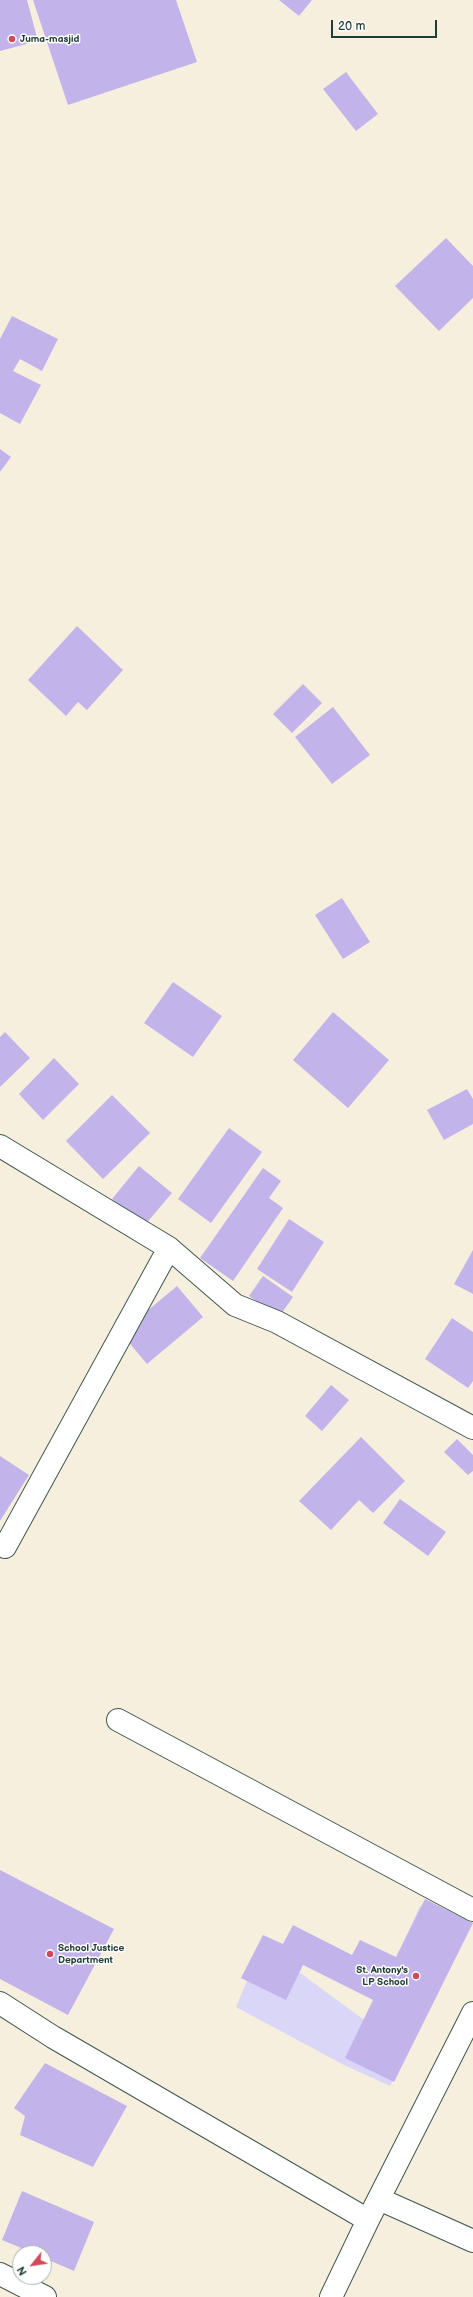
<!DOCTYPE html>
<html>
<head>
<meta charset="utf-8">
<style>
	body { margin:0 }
	#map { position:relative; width:473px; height:2297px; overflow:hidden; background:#f7efde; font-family:"Balsamiq Sans",sans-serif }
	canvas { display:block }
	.north { position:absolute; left:12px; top:2245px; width:40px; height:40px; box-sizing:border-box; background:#fff; border:1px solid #a5b1ae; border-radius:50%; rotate:240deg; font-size:11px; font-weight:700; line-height:16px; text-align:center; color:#1f3d34 }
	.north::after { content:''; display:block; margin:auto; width:14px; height:18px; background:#d1495b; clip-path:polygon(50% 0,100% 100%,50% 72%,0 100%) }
	.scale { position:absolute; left:331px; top:20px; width:106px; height:18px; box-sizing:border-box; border:2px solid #1f3d34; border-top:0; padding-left:5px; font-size:12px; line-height:14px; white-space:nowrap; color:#1f3d34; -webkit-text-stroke:3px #fff; paint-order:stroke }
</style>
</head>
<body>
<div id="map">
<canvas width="473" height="2297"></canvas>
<div class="north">N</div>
<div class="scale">20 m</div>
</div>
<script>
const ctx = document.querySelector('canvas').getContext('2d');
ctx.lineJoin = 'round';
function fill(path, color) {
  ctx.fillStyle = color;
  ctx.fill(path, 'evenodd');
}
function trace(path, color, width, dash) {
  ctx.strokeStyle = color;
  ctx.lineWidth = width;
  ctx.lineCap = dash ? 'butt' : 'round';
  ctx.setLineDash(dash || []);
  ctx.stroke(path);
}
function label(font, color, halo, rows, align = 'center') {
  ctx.font = font + ' "Balsamiq Sans",sans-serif';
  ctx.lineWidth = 3;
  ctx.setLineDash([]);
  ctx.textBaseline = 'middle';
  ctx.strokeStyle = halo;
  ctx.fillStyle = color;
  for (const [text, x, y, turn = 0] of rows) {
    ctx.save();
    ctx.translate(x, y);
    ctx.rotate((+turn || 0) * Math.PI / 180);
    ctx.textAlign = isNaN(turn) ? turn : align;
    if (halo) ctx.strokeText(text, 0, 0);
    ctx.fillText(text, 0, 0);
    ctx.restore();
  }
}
const built = new Path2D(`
	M420 1906 469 1923 390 2086 344 2065 236 2007 262 1945 367 2022Z`);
const building = new Path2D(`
	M0 0H27L38 41 0 51Z
	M33 0H176L197 62 68 105Z
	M279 0H312L299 16Z
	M346 72 378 114 356 131 323 89Z
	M446 238 473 266V298L439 331 395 286Z
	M12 316 58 339 42 371 20 359 13 371 41 385 20 424 0 413V339Z
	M0 449 11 457 0 472Z
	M77 626 123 670 87 710 78 702 66 716 28 680Z
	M303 684 322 703 292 733 273 714Z
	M333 707 370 755 332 784 295 737Z
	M342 898 370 942 343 959 315 915Z
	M173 982 222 1016 193 1057 144 1023Z
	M333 1012 389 1060 348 1108 293 1060Z
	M5 1032 30 1058 0 1087V1037Z
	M54 1058 79 1084 43 1120 19 1094Z
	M467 1089 473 1099V1124L444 1140 427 1110Z
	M112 1095 150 1133 103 1179 66 1141Z
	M229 1128 262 1152 211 1223 178 1199Z
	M139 1166 172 1193 144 1226 112 1199Z
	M263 1168 281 1181 269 1198 283 1208 233 1281 200 1258Z
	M289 1219 324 1242 292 1292 257 1269Z
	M473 1250V1294L454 1284Z
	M263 1276 293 1297 279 1317 249 1296Z
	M177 1286 203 1317 147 1364 121 1333Z
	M452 1318 473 1332V1381L468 1388 425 1359Z
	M331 1385 349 1400 322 1431 305 1416Z
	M361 1437 405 1481 373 1513 359 1500 331 1530 299 1501Z
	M457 1439 473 1455V1471L468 1475 444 1452Z
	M0 1456 29 1475 0 1521Z
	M400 1499 446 1532 428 1556 383 1523Z
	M0 1870 114 1929 68 2015 0 1979Z
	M425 1899 473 1923 394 2082 345 2058 373 2000 303 1965 286 2000 241 1978 263 1935 283 1944 293 1925 352 1955 360 1940 396 1957Z
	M45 2063 127 2106 93 2167 20 2135 25 2116 14 2108Z
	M22 2191 94 2222 74 2271 44 2258V2253H33L2 2240Z`);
const minor = new Path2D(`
	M0 1146 169 1248 235 1305 277 1322 473 1428
	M5 1547 169 1248
	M118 1720 473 1910
	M0 2003 53 2037 368 2220
	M379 2199 473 2241
	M0 2274 45 2297
	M331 2297 368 2220 473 2013`);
const markers = [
	[12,39,4,"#d1495b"],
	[50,1954,4,"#d1495b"],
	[416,1976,4,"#d1495b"]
];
const poiNames = [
	["Juma-masjid",20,39],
	["School Justice",58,1948],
	["Department",58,1960],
	["St. Antony's",408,1970,"right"],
	["LP School",408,1982,"right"]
];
fill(built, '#d9d6f7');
fill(building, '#c2b4ea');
trace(minor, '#3f584e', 24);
trace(minor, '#fff', 22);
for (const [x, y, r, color] of markers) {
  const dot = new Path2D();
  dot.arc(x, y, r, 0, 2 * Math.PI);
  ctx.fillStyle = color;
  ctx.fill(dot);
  trace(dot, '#fff', 1.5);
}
label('bold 10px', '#1f3d34', '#fff', poiNames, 'left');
</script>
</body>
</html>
